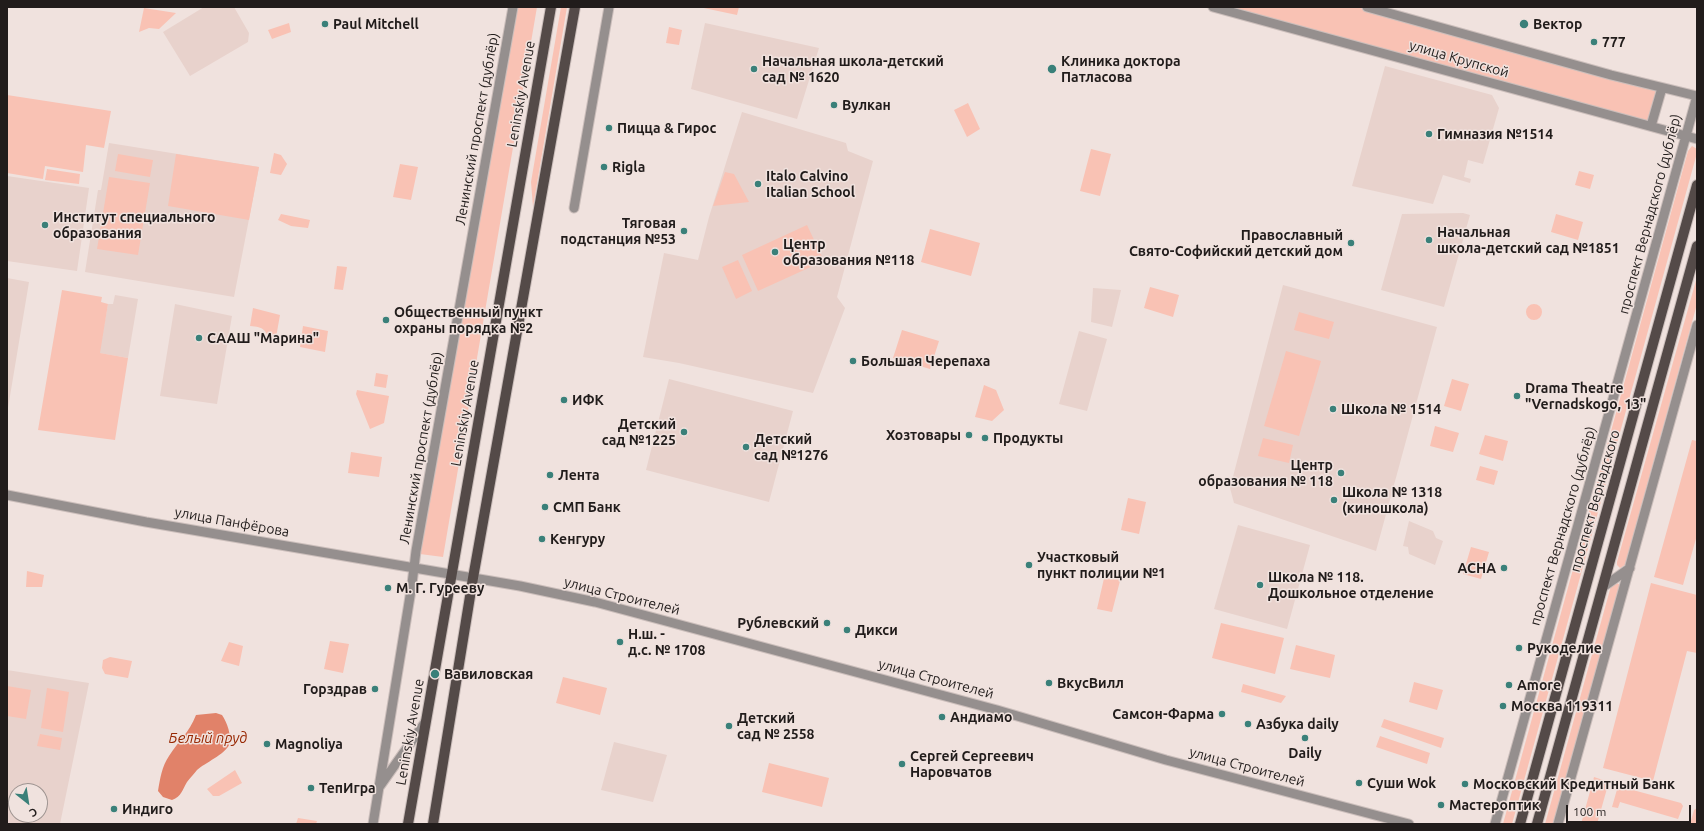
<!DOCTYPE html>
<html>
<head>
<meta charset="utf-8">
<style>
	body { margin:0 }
	#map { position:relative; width:1704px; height:831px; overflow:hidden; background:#f0e2de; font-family:Ubuntu,sans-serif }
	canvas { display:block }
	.frame { position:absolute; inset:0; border:8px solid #211c1b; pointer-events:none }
	.north { position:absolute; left:8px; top:783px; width:40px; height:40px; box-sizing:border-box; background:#f0e2de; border:1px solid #9d9390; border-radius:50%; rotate:150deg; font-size:11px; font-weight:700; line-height:16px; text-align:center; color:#211c1b }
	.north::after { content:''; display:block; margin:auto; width:14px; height:18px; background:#3a8079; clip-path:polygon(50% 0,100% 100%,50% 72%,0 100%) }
	.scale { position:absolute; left:1566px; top:805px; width:125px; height:18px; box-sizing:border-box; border:2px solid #211c1b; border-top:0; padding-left:5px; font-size:12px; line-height:14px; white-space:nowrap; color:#211c1b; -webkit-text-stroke:3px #f0e2de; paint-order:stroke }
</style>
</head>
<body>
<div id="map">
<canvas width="1704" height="831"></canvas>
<div class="frame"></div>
<div class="north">С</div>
<div class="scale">100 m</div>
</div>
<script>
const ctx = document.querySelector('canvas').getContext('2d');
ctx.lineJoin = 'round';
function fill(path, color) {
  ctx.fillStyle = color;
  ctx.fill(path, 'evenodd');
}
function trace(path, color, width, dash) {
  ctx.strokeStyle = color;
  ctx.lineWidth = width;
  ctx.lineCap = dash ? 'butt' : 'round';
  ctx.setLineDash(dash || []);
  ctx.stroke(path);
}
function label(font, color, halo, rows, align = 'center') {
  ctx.font = font + ' Ubuntu,sans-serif';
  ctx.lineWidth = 3;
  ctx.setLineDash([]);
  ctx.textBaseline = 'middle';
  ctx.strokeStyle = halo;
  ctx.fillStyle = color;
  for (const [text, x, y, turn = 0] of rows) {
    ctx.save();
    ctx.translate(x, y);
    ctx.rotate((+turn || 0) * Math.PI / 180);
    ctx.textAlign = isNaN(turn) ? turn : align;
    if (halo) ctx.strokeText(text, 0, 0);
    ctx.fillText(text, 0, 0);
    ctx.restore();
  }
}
const built = new Path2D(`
	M204 7H234L249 33 248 42 190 76 163 32Z
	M705 23 819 48 797 119 691 89Z
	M1385 66 1492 95 1499 108 1483 164 1468 160 1464 177 1471 179 1470 183 1443 175 1433 204 1352 186Z
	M742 112 846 143 848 151 873 161 837 297 845 308 813 393 679 363 643 357 664 253 698 260 709 217Z
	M109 143 259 167 234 297 85 272 98 190H101Z
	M7 176 89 188 77 271 7 261Z
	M1463 213 1470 215 1444 307 1381 290 1402 214Z
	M7 278 29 282 7 414Z
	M1283 285 1437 327 1376 551 1234 503 1230 488Z
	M1093 288 1121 290 1112 327 1091 322Z
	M115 295 138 299 128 358 99 353 108 304H113Z
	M175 304 232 316 217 404 160 396Z
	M1079 331 1107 339 1087 411 1059 404Z
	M669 379 793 411 769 502 646 470Z
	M1409 521 1433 531 1436 538 1443 541 1435 565 1409 554 1408 547 1403 546Z
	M1238 525 1310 545 1287 629 1214 609Z
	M7 670 89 683 60 824H7ZM16 791H40V815H16Z
	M614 742 667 755 653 802 601 790Z`);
const green = new Path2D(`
	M516 7H537L443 557 420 554Z
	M561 7H567L533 207 531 182Z
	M699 7H739L737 15Z
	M1227 7H1357L1658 91 1650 122Z
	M144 8 176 13 159 29 149 28 139 32Z
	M289 23 291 32 272 39 268 30Z
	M669 27 682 30 679 45 666 43Z
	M7 95 111 111 104 148 86 145 83 172 45 166 43 179 7 173Z
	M968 103 980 129 967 137 954 110Z
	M1692 146 1697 149V153L1512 824H1503L1688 151Z
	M1091 149 1111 154 1100 196 1080 191Z
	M274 153 281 155 287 164 281 175 270 173Z
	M118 154 153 160 150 177 115 171Z
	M176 154 259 167 249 220 168 206Z
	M400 164 418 167 411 200 393 197Z
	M47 169 80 174 79 184 45 180Z
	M1579 171 1594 175 1590 189 1575 185Z
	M725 172 734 174 749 202 713 206Z
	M109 177 150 183 138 255 97 249Z
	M281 214 310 220 308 228 291 226 278 220Z
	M1556 214 1583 222 1578 240 1551 232Z
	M807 225 824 261 758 291 742 255Z
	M930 229 980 243 971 276 921 262Z
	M738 260 752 291 736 299 722 267Z
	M337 266 347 267 343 290 334 289Z
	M1697 277V304L1625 565 1620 568 1617 565V562Z
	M1150 287 1179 295 1173 317 1144 308Z
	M62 290 102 297 101 302 108 304 100 353 128 358 115 440 38 430Z
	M1526 312a8 8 0 1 1 16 0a8 8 0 1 1-16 0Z
	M253 308 280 315 275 343 270 342C266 330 264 327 250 326Z
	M1299 312 1334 322 1329 339 1294 330Z
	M303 326 328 331 325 352 300 347Z
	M902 330 939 341 930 369 893 358Z
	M1286 351 1321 361 1299 436 1264 426Z
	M376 373 388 375 386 388 374 386Z
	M1452 379 1469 384 1461 411 1444 406Z
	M984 385 996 390 1004 410 992 421 975 417Z
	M357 390 389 396 384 423 370 429 356 394Z
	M1435 426 1459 433 1453 452 1430 446Z
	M1485 435 1508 441 1503 461 1479 454Z
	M1263 438 1293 445 1289 463 1258 456Z
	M1692 440 1697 441V535L1683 585 1654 577Z
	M351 452 382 457 379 477 348 473Z
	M1480 466 1498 471 1494 485 1476 480Z
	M1128 498 1146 502 1139 534 1121 530Z
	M1471 547 1489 552 1481 579 1463 574Z
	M27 571 44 575 42 587H26Z
	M1105 574 1121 577 1112 612 1097 609Z
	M1616 583 1619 584V588L1553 824H1545L1611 586Z
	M1651 583 1697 595V653L1687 651 1653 781 1603 768Z
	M1221 623 1284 638 1275 674 1212 658Z
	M330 641 349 644 343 673 324 669Z
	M229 642 243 646 239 666 221 661Z
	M1296 645 1335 655 1330 678 1290 669Z
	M110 657 132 661 128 678 105 674 102 668 103 660Z
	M563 677 607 688 600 715 556 703Z
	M1414 682 1443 690 1437 710 1409 702Z
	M1243 684 1286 696 1281 703 1241 692Z
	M7 686 31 690 26 719 7 716Z
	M47 688 69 692 63 732 41 728Z
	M1384 719 1444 738 1441 748 1381 727Z
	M40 734 62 738 60 750 37 746Z
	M1380 736 1430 753 1427 764 1376 747Z
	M769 763 829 778 822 807 762 792Z
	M235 770 242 783 219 796H213L207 789Z
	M1594 777 1606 781 1608 785 1597 824H1581Z
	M1618 786 1681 803 1683 806 1678 819 1620 802 1618 808 1612 807Z
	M1697 808V824H1690L1694 810Z
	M298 818 317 821 316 824H296Z`);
const water = new Path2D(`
	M216 713 222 715C227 722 232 736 229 745 225 754 205 763 197 770 194 774 190 778 187 782 182 790 182 796 172 800L163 797 158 791C160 779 162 766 169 756 179 740 189 733 196 715Z`);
const minor = new Path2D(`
	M1213 7 1697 139
	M1367 7 1611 75 1697 96
	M1651 126 1662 88
	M574 208 609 7
	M7 495 146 522 520 586 595 602 997 710 1166 760 1409 824
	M1603 587 1630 568
	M380 786 426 721
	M373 824 412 584 416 551 513 7
	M1495 824 1697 96
	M1558 824 1697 325`);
const major = new Path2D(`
	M408 824 551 7
	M433 824 473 578 575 7
	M1520 824 1697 185
	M1537 824 1697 246`);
const markers = [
	[325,24,4,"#3a8079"],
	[1524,24,5,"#3a8079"],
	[1594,42,4,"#3a8079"],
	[754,69,4,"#3a8079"],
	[1052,69,5,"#3a8079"],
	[834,105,4,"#3a8079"],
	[609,128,4,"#3a8079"],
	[1429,134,4,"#3a8079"],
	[604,167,4,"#3a8079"],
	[758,184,4,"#3a8079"],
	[45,225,4,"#3a8079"],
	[684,231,4,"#3a8079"],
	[1429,240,4,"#3a8079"],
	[1351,243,4,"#3a8079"],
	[775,252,4,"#3a8079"],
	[386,320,4,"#3a8079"],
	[199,338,4,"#3a8079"],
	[853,361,4,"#3a8079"],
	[1517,396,4,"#3a8079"],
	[564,400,4,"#3a8079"],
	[1333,409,4,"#3a8079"],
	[684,432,4,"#3a8079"],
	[969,435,4,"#3a8079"],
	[985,438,4,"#3a8079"],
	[746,447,4,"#3a8079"],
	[1341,473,4,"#3a8079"],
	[550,475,4,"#3a8079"],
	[1334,500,4,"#3a8079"],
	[545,507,4,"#3a8079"],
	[542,539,4,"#3a8079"],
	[1029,565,4,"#3a8079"],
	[1504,568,4,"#3a8079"],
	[1260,585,4,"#3a8079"],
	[388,588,4,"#3a8079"],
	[827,623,4,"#3a8079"],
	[847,630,4,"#3a8079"],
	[620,642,4,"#3a8079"],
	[1519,648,4,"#3a8079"],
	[435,674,5,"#3a8079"],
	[1049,683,4,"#3a8079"],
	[1509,685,4,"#3a8079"],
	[375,689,4,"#3a8079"],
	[1503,706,4,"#3a8079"],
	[1222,714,4,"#3a8079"],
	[942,717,4,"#3a8079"],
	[1248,724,4,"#3a8079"],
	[729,726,4,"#3a8079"],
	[1305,738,4,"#3a8079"],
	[267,744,4,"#3a8079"],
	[902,764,4,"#3a8079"],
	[1359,783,4,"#3a8079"],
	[1465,784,4,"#3a8079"],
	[311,788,4,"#3a8079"],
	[1441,805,4,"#3a8079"],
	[114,809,4,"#3a8079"]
];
const poiNames = [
	["Paul Mitchell",333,24],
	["Вектор",1533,24],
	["777",1602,42],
	["Начальная школа-детский",762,61],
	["сад № 1620",762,77],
	["Клиника доктора",1061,61],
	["Патласова",1061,77],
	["Вулкан",842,105],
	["Пицца & Гирос",617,128],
	["Гимназия №1514",1437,134],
	["Rigla",612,167],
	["Italo Calvino",766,176],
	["Italian School",766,192],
	["Институт специального",53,217],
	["образования",53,233],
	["Тяговая",676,223,"right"],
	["подстанция №53",676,239,"right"],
	["Начальная",1437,232],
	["школа-детский сад №1851",1437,248],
	["Православный",1343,235,"right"],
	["Свято-Софийский детский дом",1343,251,"right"],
	["Центр",783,244],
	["образования №118",783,260],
	["Общественный пункт",394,312],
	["охраны порядка №2",394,328],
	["СААШ \"Марина\"",207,338],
	["Большая Черепаха",861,361],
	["Drama Theatre",1525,388],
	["\"Vernadskogo, 13\"",1525,404],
	["ИФК",572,400],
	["Школа № 1514",1341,409],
	["Детский",676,424,"right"],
	["сад №1225",676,440,"right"],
	["Хозтовары",961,435,"right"],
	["Продукты",993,438],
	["Детский",754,439],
	["сад №1276",754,455],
	["Центр",1333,465,"right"],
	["образования № 118",1333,481,"right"],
	["Лента",558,475],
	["Школа № 1318",1342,492],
	["(киношкола)",1342,508],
	["СМП Банк",553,507],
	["Кенгуру",550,539],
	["Участковый",1037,557],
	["пункт полиции №1",1037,573],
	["ACHA",1496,568,"right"],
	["Школа № 118.",1268,577],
	["Дошкольное отделение",1268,593],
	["М. Г. Гурееву",396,588],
	["Рублевский",819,623,"right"],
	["Дикси",855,630],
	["Н.ш. -",628,634],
	["д.с. № 1708",628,650],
	["Рукоделие",1527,648],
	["Вавиловская",444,674],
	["ВкусВилл",1057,683],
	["Amore",1517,685],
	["Горздрав",367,689,"right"],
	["Москва 119311",1511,706],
	["Самсон-Фарма",1214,714,"right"],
	["Андиамо",950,717],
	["Детский",737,718],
	["сад № 2558",737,734],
	["Азбука daily",1256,724],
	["Magnoliya",275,744],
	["Daily",1305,753,"center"],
	["Сергей Сергеевич",910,756],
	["Наровчатов",910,772],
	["Суши Wok",1367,783],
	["Московский Кредитный Банк",1473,784],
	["ТепИгра",319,788],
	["Мастероптик",1449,805],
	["Индиго",122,809]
];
const streetNames = [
	["улица Крупской",1459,59,16],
	["Leninskiy Avenue",521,94,-80],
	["Ленинский проспект (дублёр)",477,129,-80],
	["проспект Вернадского (дублёр)",1650,214,-75],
	["Leninskiy Avenue",465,413,-80],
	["Ленинский проспект (дублёр)",421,448,-80],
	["проспект Вернадского",1595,501,-74],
	["улица Панфёрова",232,522,10],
	["проспект Вернадского (дублёр)",1563,526,-74],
	["улица Строителей",622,596,14],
	["улица Строителей",936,679,15],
	["Leninskiy Avenue",410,732,-80],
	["улица Строителей",1247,767,15]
];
const waterNames = [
	["Белый пруд",208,738]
];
fill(built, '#e8d2cc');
fill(green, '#f9c2b4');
fill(water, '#e18269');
trace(minor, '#cbbebb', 11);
trace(major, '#cbbebb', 12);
trace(minor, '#958f8e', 9);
trace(major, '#544a48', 10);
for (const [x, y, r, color] of markers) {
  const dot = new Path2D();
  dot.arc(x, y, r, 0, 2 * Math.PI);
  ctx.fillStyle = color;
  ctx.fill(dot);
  trace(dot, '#f0e2de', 1.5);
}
label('bold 14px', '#211c1b', '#f0e2de', poiNames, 'left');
label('14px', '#211c1b', '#f0e2de', streetNames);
label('italic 15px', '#972702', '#f0e2de', waterNames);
</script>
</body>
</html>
